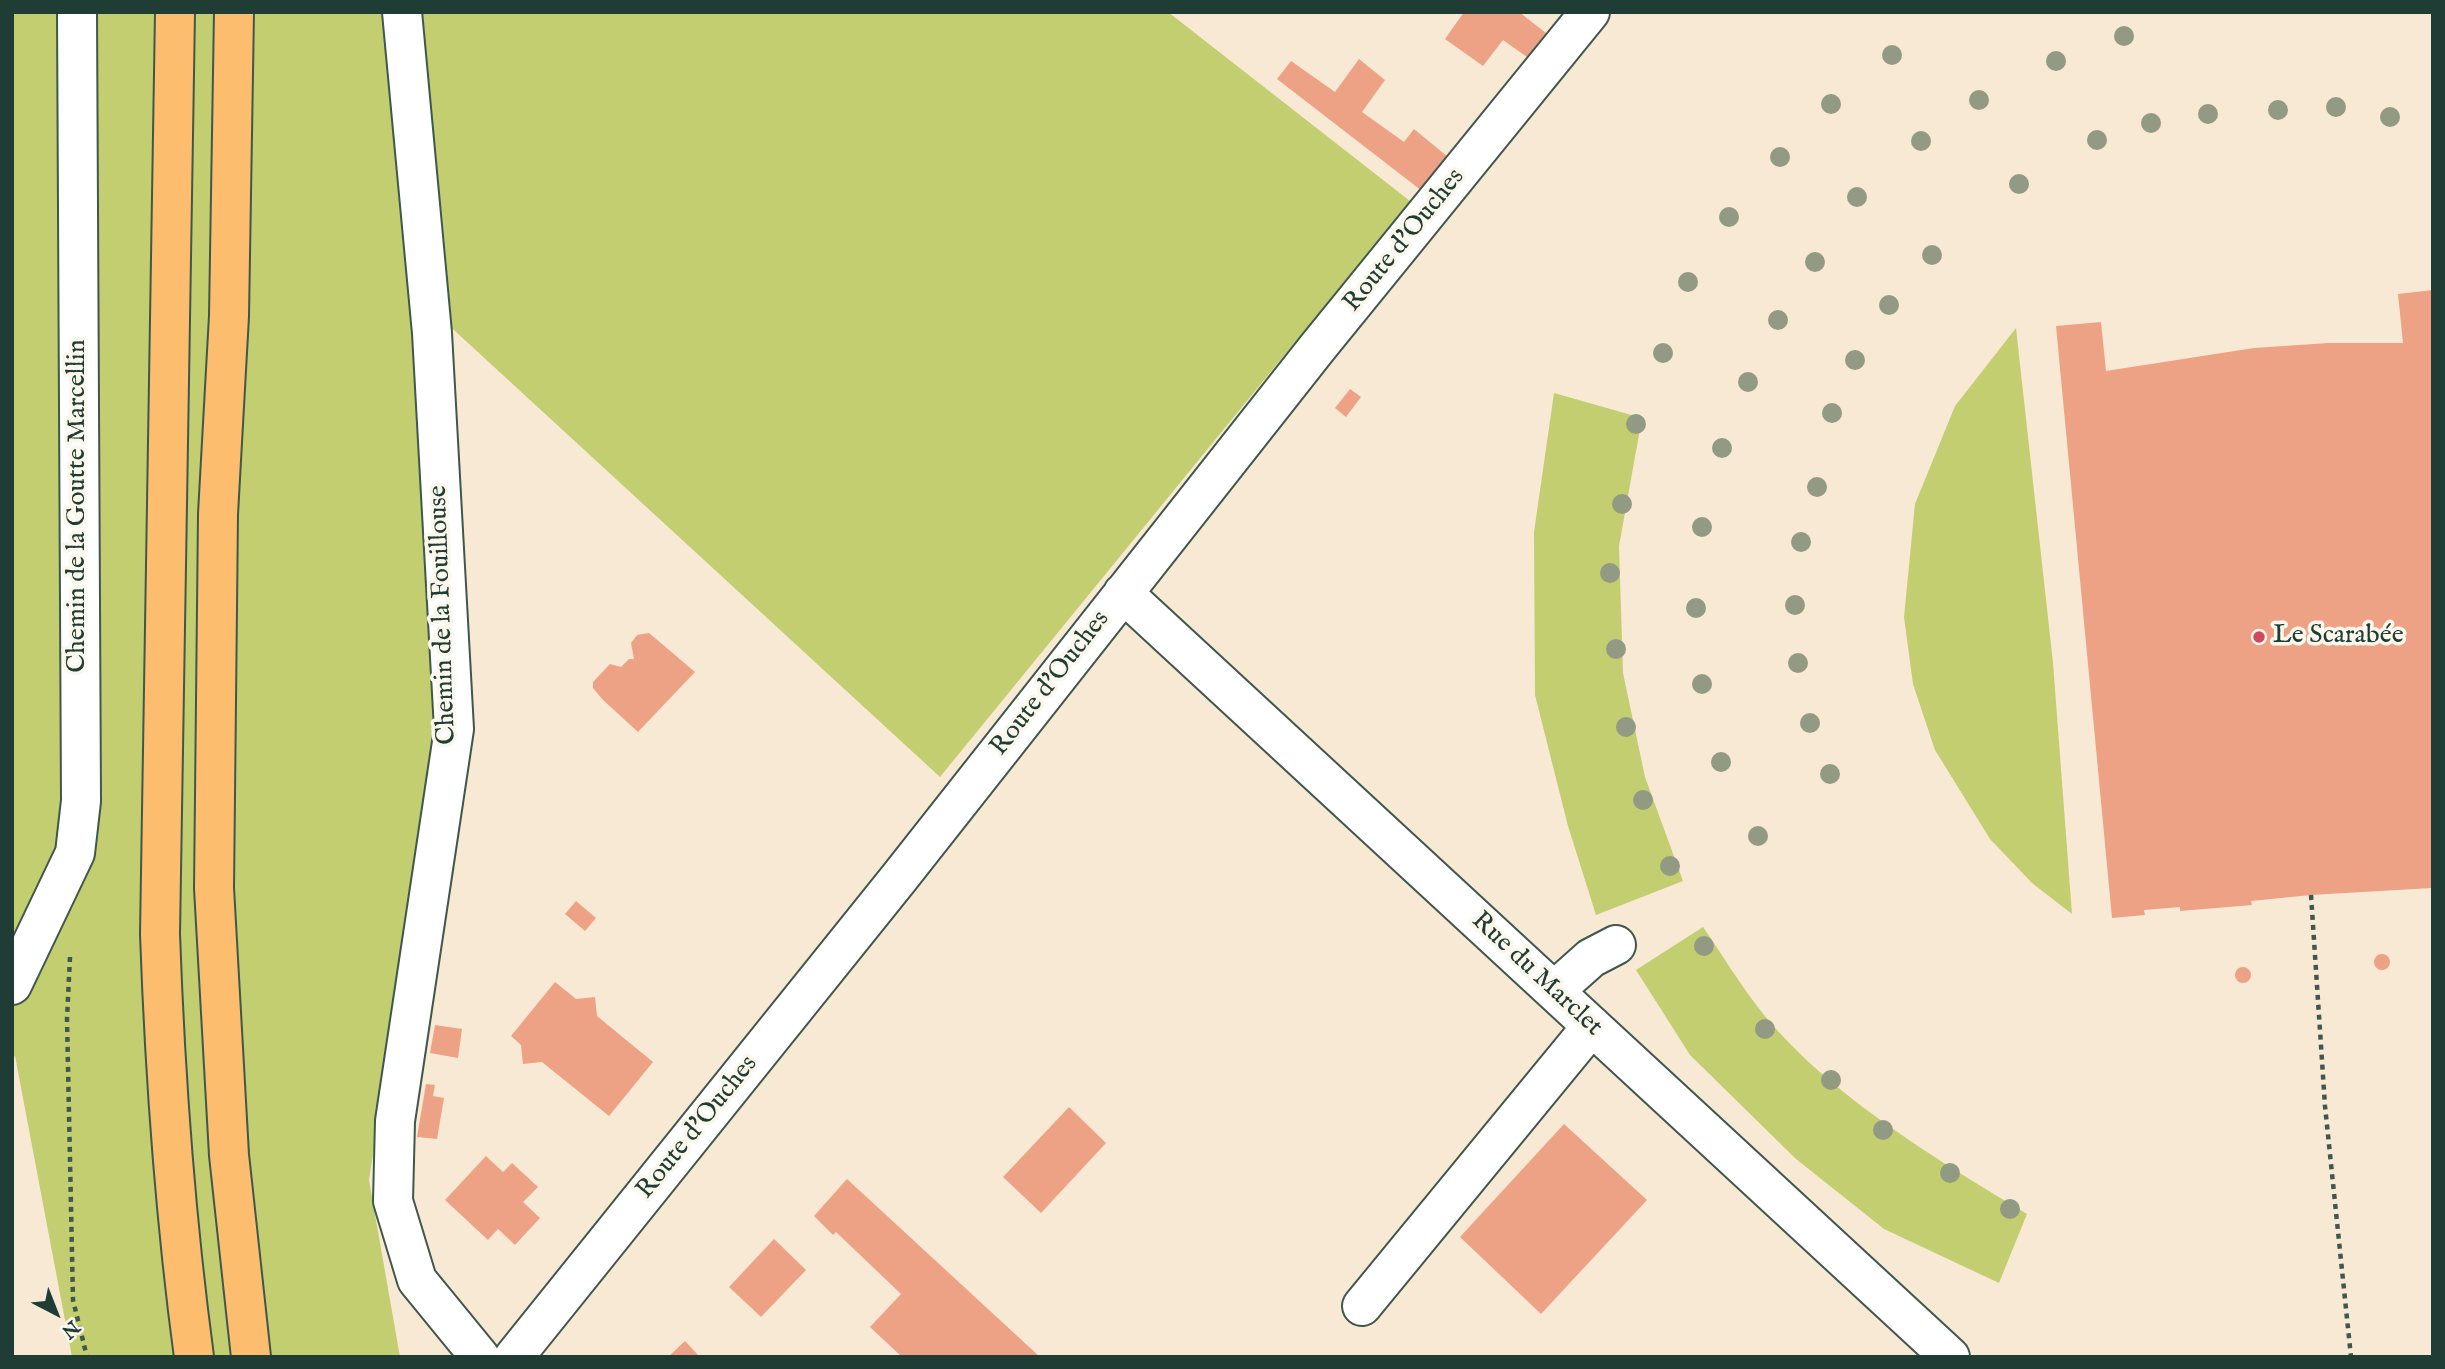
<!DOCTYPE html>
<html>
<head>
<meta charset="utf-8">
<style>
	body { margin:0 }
	#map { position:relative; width:2445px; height:1369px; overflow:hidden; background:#f8e9d5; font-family:"IM FELL English",serif }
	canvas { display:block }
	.frame { position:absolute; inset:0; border:14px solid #1f3d34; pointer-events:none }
	.north { position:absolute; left:21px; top:1278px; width:70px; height:70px; -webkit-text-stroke:5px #fbf7ec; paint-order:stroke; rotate:138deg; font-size:19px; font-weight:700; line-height:28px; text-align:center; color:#1f3d34 }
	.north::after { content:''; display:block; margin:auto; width:24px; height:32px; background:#1f3d34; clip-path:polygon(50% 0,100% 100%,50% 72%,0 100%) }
</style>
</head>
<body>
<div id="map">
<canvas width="2445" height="1369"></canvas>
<div class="frame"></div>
<div class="north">N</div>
</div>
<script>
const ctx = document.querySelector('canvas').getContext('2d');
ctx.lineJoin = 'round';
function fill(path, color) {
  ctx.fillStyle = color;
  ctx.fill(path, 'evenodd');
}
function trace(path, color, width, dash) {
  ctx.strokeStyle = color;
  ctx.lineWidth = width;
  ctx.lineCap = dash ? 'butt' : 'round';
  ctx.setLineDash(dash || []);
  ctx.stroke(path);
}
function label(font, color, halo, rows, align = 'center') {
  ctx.font = font + ' "IM FELL English",serif';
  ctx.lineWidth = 7;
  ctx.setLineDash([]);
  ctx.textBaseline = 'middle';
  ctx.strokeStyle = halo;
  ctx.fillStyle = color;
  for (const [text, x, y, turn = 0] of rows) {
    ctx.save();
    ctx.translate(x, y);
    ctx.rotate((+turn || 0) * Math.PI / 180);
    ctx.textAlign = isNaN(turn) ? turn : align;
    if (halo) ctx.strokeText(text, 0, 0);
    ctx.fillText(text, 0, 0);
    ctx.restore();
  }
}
const green = new Path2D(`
	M12 12H1168L1410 201 940 777 418 297 441 723 369 1180 400 1357H72L15 1056 12 1058Z
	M2016 328 2053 663 2072 914 2032 883 1990 839 1935 750 1913 684 1904 617 1915 504 1955 406Z
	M1554 393 1642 418 1619 546 1623 673 1645 777 1683 881 1596 915 1568 826 1535 695 1534 532Z
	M1703 927C1721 953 1738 981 1757 1006 1822 1091 1936 1159 2027 1214L1999 1283 1884 1229 1796 1159 1690 1055 1636 970Z`);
const building = new Path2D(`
	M1464 12H1519L1546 33 1527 57 1503 40 1483 66 1445 39Z
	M1359 59 1385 80 1362 112 1404 142 1414 129 1448 157 1422 191 1277 79 1291 61 1335 92Z
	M2433 290 2432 888 2311 895 2251 901 2252 905 2180 911V907L2144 910 2145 915 2112 918 2056 326 2101 322 2106 371 2254 348 2328 343H2403L2398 294Z
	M1350 389 1361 397 1346 417 1335 408Z
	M649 633 695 672 638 732 603 700 593 688V682L610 664 621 667 629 659H634L631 643 637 635Z
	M576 901 596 918 585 931 565 914Z
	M2374 962a8 8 0 1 1 16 0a8 8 0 1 1-16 0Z
	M2235 975a8 8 0 1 1 16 0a8 8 0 1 1-16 0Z
	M555 982 576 999 595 997 597 1016 653 1062 609 1116 542 1062 523 1064 521 1045 511 1036Z
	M435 1025 462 1029 458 1058 430 1053Z
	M426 1084 435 1085 433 1096 444 1098 437 1139 417 1137Z
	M1069 1107 1106 1143 1041 1213 1003 1177Z
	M1564 1124 1647 1200 1541 1314 1460 1237Z
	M486 1156 503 1172 512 1163 538 1187 523 1202 540 1218 515 1245 498 1229 488 1240 445 1200Z
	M847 1179 1040 1357H902L870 1327 901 1294 836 1232 833 1235 814 1216Z
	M774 1239 806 1270 761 1317 729 1287Z
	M685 1341 700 1357H668Z`);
const path = new Path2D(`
	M2311 895 2325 1106 2351 1357
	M70 957 67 1019 73 1300 87 1357`);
const minor = new Path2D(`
	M402 12 432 333 454 729 395 1121 393 1201 417 1280 480 1357
	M1123 593 1950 1357
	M12 985 75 853 81 801 77 12
	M1554 991 1591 958 1616 945
	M1362 1306 1592 1026
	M514 1357 899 878 1317 348 1590 12`);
const major = new Path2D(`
	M175 12 160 934C165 1076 175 1216 194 1357
	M234 12 229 316 218 514 214 888 229 1155 251 1357`);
const trees = [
	[2124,36],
	[1892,55],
	[2056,61],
	[1979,100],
	[1831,104],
	[2336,107],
	[2278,110],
	[2208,114],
	[2390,117],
	[2151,123],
	[2097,140],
	[1921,141],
	[1780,157],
	[2019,184],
	[1857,197],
	[1729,217],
	[1932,255],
	[1815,262],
	[1688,282],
	[1889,305],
	[1778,320],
	[1663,353],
	[1855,360],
	[1748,382],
	[1832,413],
	[1636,424],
	[1722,448],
	[1817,487],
	[1622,504],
	[1702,527],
	[1801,542],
	[1610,573],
	[1795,605],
	[1696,608],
	[1616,649],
	[1798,663],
	[1702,684],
	[1810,723],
	[1626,727],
	[1721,762],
	[1830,774],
	[1643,800],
	[1758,836],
	[1670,866],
	[1704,946],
	[1765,1029],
	[1831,1080],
	[1883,1130],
	[1950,1173],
	[2010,1209]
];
const markers = [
	[2259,637,7,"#d1495b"]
];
const streetNames = [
	["Route d'Ouches",1405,241,-51],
	["Chemin de la Goutte Marcellin",79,506,-90],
	["Chemin de la Fouillouse",444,615,-92],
	["Route d'Ouches",1051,684,-52],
	["Rue du Marclet",1536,975,43],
	["Route d'Ouches",698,1128,-51]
];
const poiNames = [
	["Le Scarabée",2273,637]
];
fill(green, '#c2ce70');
fill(building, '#eda286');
trace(minor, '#40574c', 42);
trace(major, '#40574c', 42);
trace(path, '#40574c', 4.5, [5, 5]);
trace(minor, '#fff', 38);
trace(major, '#fcbd6e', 38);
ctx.fillStyle = '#939a83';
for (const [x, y] of trees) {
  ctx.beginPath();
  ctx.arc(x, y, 10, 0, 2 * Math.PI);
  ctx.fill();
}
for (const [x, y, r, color] of markers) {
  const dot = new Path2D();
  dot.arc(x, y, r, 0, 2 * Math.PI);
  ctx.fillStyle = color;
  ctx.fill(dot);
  trace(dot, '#fbf7ec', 2.5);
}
label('26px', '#1f3d34', '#fbf7ec', streetNames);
label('26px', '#1f3d34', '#fbf7ec', poiNames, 'left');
</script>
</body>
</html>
